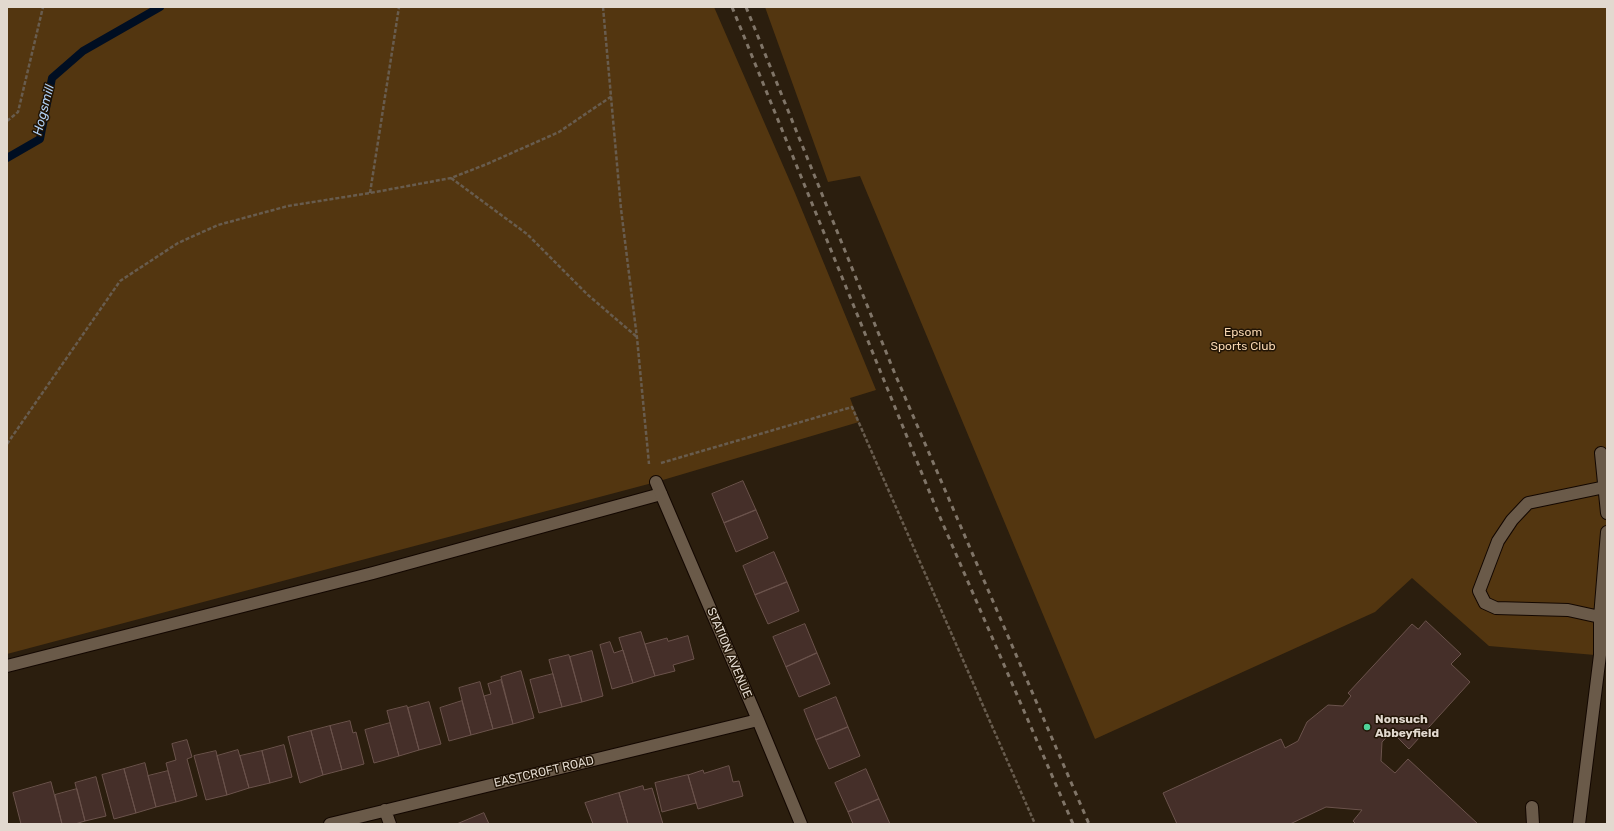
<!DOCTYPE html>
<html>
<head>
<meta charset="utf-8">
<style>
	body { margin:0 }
	#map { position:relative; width:1614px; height:831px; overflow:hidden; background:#2b1e0e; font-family:Rubik,sans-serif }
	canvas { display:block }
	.frame { position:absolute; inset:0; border:8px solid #e2d9cf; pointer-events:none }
</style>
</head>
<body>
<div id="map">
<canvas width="1614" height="831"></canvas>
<div class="frame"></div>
</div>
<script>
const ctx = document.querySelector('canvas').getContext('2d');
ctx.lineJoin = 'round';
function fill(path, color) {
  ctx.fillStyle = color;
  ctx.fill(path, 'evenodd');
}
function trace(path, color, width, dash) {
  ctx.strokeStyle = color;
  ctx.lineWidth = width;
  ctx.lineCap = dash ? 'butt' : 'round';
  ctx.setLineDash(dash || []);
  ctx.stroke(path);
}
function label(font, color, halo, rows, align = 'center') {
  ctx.font = font + ' Rubik,sans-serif';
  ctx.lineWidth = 3;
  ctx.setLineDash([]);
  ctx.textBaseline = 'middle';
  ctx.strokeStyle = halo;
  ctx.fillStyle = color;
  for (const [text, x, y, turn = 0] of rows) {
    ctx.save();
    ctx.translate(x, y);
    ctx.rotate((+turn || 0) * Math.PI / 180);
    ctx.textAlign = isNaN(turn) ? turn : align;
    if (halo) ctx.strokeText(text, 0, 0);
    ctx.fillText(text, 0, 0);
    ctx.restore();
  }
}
const green = new Path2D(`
	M7 7H714L795 193 876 390 850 398 859 422 656 482 7 654Z
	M765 7H1607V656L1489 646 1412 578 1375 612 1095 739 860 176 828 182Z`);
const stream = new Path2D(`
	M7 158 40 139 52 78 83 51 160 7`);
const building = new Path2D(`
	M743 481 756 510 724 523 712 494Z
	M756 510 768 538 736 552 724 523Z
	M774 552 787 582 755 595 743 566Z
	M787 582 799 611 768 624 755 595Z
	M1426 621 1461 654 1451 664 1470 682 1409 749 1392 732 1382 742 1381 761 1395 773 1408 759 1478 824H1356L1353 821 1362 810 1326 807 1290 824H1177L1163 793 1281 739 1285 748 1298 741 1307 722 1328 705 1343 706 1351 696 1348 693 1412 624 1418 629Z
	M805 624 817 653 786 667 773 637Z
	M641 632 655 676 633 683 619 638Z
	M688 636 694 659 673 665 675 671 655 676 645 644 667 638 668 641Z
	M610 642 614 653 623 650 633 683 612 689 600 645Z
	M592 651 603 696 582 702 570 657Z
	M817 653 830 684 799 697 786 667Z
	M569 655 582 702 562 707 549 660Z
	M521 671 534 718 513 724 501 677Z
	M553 674 562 707 539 713 530 680Z
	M501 680 513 724 493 729 484 696 491 694 488 684Z
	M480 682 493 729 471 735 459 688Z
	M836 697 848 727 816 740 804 710Z
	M462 701 471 735 449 741 440 708Z
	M429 702 441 744 419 750 408 708Z
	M407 706 419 750 399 756 387 711Z
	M350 721 353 733 356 732 364 764 342 770 330 726Z
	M390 723 399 756 374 763 365 730Z
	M330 726 342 770 323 775 311 731Z
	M848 727 860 756 829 769 816 740Z
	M311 731 323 775 300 783 288 737Z
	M187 740 192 757 187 759 197 796 176 802 166 763 176 760 172 744Z
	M284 745 292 777 270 783 262 751Z
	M238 750 249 788 227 795 217 756Z
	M216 751 227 795 206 800 194 756Z
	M262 751 270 783 249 788 240 756Z
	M145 763 156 807 136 813 124 769Z
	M729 766 733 782 739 781 743 796 698 809 688 775 703 770 704 773Z
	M124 769 136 813 114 819 102 775Z
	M866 769 879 799 848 812 835 783Z
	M168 771 176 802 156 807 148 776Z
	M688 775 696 803 662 812 655 783Z
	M96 777 106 816 85 821 75 783Z
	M51 782 62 824H21L13 793Z
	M643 786 644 790 652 788 663 824H628L619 793Z
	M77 789 85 821 75 824H62L55 795Z
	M619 793 628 824H593L585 803Z
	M879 799 890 824H853L848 812Z
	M484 813 489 824H457Z`);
const path = new Path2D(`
	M603 7 621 209 637 338 649 464
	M7 121 18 112 43 7
	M451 178 527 234 588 295 637 337
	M370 193 399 7
	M7 444 120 281 178 243 218 225 288 206 370 193 451 178 487 164 559 132 612 96
	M661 463 852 407 1035 824`);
const lane = new Path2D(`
	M1601 453 1607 513
	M1600 617 1607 532
	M7 666 373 573 661 494
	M1532 807 1533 824
	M1579 824 1600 655V617L1568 610 1496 608 1485 603 1479 591 1498 541 1512 520 1528 503 1605 487`);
const street = new Path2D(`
	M656 482 758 720 801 824
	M385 810 390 824
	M330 824 758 720`);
const rail = new Path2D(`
	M732 7 936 508 1073 824
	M746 7 895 374 1089 824`);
const markers = [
	[1367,727,4,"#4fd399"]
];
const parkNames = [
	["Epsom",1243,333],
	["Sports Club",1243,347]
];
const streetNames = [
	["STATION AVENUE",729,653,67],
	["EASTCROFT ROAD",544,772,-13]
];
const poiNames = [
	["Nonsuch",1375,720],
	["Abbeyfield",1375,734]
];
const waterNames = [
	["Hogsmill",44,110,-76]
];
fill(green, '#533610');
trace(stream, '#000e22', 8);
fill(building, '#452f29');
trace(building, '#6b534c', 1);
trace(lane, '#130700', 14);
trace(street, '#130700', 14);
trace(path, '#685c4e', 2.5, [4, 2]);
trace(lane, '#6a5a49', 12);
trace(street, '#6a5a49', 12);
trace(rail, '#807568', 3, [5, 5]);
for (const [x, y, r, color] of markers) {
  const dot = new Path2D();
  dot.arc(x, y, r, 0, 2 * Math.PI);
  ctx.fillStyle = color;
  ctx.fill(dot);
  trace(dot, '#211405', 1.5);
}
label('12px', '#f6d5b0', '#211405', parkNames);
label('12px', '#e2d9cf', '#211405', streetNames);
label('bold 12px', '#e2d9cf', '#211405', poiNames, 'left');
label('italic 13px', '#b0d0f5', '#211405', waterNames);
</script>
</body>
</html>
